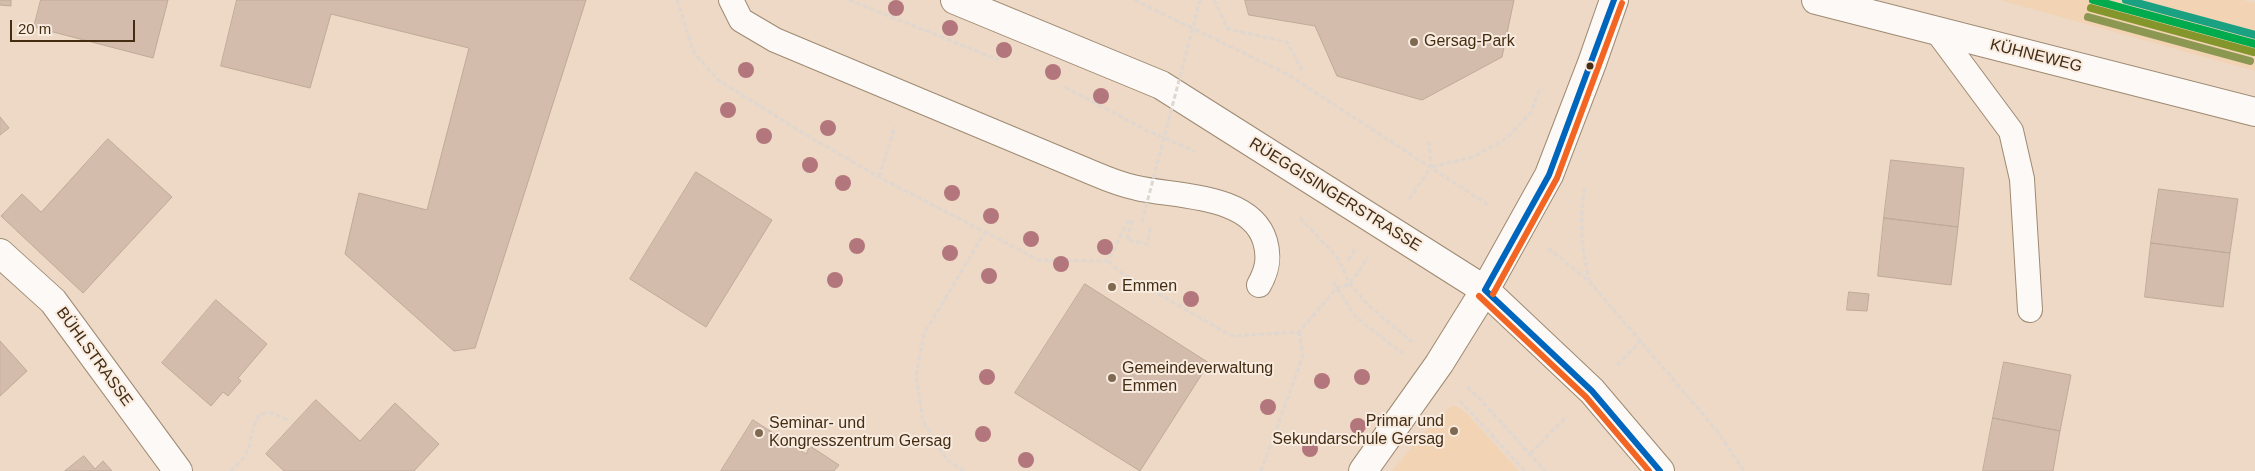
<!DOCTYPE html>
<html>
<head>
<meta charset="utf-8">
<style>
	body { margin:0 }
	#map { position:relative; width:2255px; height:471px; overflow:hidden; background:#edd9c5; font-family:Helvetica,sans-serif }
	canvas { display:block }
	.scale { position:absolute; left:10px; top:20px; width:125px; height:22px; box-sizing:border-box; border:2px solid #452d13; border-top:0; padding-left:6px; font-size:15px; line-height:18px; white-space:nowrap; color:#452d13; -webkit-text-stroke:4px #f8ebdf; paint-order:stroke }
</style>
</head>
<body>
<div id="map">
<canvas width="2255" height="471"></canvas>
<div class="scale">20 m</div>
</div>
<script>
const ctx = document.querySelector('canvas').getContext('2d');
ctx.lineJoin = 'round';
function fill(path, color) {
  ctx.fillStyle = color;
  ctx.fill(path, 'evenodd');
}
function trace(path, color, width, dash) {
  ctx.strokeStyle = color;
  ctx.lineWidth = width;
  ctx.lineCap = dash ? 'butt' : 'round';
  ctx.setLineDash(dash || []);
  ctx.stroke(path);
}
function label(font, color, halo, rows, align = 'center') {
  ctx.font = font + ' Helvetica,sans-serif';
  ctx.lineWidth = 4;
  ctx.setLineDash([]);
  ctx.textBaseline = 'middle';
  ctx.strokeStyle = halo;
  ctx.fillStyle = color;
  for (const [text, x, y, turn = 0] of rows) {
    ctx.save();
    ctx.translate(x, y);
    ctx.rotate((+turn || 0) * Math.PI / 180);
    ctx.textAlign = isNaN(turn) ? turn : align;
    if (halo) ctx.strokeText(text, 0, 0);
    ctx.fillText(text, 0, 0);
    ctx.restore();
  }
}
const built = new Path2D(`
	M2000 0H2242L2255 3V71Z
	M1452 406 1458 407 1466 413 1519 471H1392L1437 417Z`);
const building = new Path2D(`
	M0 0H11V6L0 5Z
	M41 0H168L153 58 34 27Z
	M237 0H586L475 348 454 351 345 254 359 193 427 210 469 48 331 14 310 88 221 66Z
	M1245 0H1514L1502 57 1422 100 1337 76 1315 26 1249 15Z
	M0 117 9 128 0 135Z
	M108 139 172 197 83 293 1 216 22 194 41 212Z
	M1891 160 1964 168 1958 227 1884 218Z
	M696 172 772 220 706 327 630 279Z
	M2159 189 2238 199 2230 253 2151 243Z
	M1884 218 1958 227 1951 285 1878 276Z
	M2151 243 2230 253 2223 307 2145 297Z
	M1085 284 1209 363 1140 471 1015 393Z
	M1849 292 1869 294 1867 311 1847 310Z
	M216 300 267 344 238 378 241 381 228 396 223 392 211 406 162 363Z
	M0 341 27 371 0 396Z
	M2004 362 2071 375 2060 431 1993 418Z
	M316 400 360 441 395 403 439 444 414 471H284L266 454Z
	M1993 418 2060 431 2053 471H1983Z
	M753 420 806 454 810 446 839 465 834 471H721Z
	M84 456 95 469 103 461 112 471H65Z`);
const path = new Path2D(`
	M677 0 694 53 718 80 808 136 879 177 1039 260 1108 261 1128 221
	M849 0 999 60
	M1134 0 1287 74 1490 206
	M1214 0 1228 29 1287 42 1302 70
	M1065 87 1146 130 1196 152
	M1432 167 1473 157 1507 138 1531 112 1539 91 1543 89
	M879 177 895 126
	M1585 188C1579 220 1582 248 1589 280
	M1409 199 1431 167 1429 142
	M1300 218 1337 257 1350 284 1368 305 1412 342
	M1132 220 1127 240 1147 244 1151 225
	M1548 248 1589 281 1718 432 1744 471
	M1348 260 1355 249
	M1108 261 1120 272 1232 336 1299 332 1337 288 1350 284 1368 257
	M1333 282 1356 317 1403 354
	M1617 365 1641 341
	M1467 387 1478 397 1545 471
	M1460 401 1525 471
	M1530 454 1567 416
	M230 471C258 449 245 438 260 414L273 413 290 421
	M964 471 947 460 923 421 916 376 924 334 985 232
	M1261 471 1303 356 1299 332`);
const service = new Path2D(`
	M731 0 741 20 775 40 1093 173C1107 179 1122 185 1137 188 1176 197 1251 194 1265 241 1270 258 1267 271 1259 285
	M1936 30 2011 131 2022 179 2030 310`);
const minor = new Path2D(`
	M1816 0 2255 112
	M0 253 53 301 178 471
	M1363 471 1439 364 1485 290`);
const tertiary = new Path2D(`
	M955 0 1161 85 1485 290 1592 391 1660 471
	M1485 290 1549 175 1592 63 1614 0`);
const pathBridge = new Path2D(`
	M1142 222 1200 0`);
const bus1 = new Path2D(`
	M1485 290 1549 175 1614 0
	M1485 290 1592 391 1660 471`);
const bus2 = new Path2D(`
	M1493 294 1557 178 1622 3
	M1479 296 1586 397 1649 471`);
const rail1 = new Path2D(`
	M2093 0 2255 44`);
const rail2 = new Path2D(`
	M2091 8 2253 52`);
const rail3 = new Path2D(`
	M2126 0 2255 35`);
const rail4 = new Path2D(`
	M2088 17 2250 61`);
const trees = [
	[896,8],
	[950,28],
	[1004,50],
	[746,70],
	[1053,72],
	[1101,96],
	[728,110],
	[828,128],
	[764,136],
	[810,165],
	[843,183],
	[952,193],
	[991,216],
	[1031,239],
	[857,246],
	[1105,247],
	[950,253],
	[1061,264],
	[989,276],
	[835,280],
	[1191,299],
	[987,377],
	[1362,377],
	[1322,381],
	[1268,407],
	[1358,426],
	[983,434],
	[1310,449],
	[1026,460]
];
const markers = [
	[1414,42,5,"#806951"],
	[1590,66,4.5,"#452d13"],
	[1112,287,5,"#806951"],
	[1112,378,5,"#806951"],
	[1454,431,5,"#806951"],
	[759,433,5,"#806951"]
];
const poiNames = [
	["Gersag-Park",1424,42],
	["Emmen",1122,287],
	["Gemeindeverwaltung",1122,369],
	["Emmen",1122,387],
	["Primar und",1444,422,"right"],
	["Sekundarschule Gersag",1444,440,"right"],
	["Seminar- und",769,424],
	["Kongresszentrum Gersag",769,442]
];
const streetNames = [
	["KÜHNEWEG",2036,56,14],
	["RÜEGGISINGERSTRASSE",1335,195,32],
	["BÜHLSTRASSE",94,357,54]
];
fill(built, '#f2d3b4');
fill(building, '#d3bcac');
trace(building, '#bfa998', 1);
trace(service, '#9e8a72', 26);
trace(minor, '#9e8a72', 30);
trace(tertiary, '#9e8a72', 30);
trace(path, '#dfd7d0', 3, [5, 2.5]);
trace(service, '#fcf9f6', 24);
trace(minor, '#fcf9f6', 28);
trace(tertiary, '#fcf9f6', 28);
trace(pathBridge, '#dfd7d0', 3, [5, 2.5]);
trace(bus1, '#0065bd', 6);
trace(bus2, '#f26522', 6);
trace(rail1, '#00ab4d', 8);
trace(rail2, '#84962b', 8);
trace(rail3, '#1aa181', 8);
trace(rail4, '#8c9852', 8);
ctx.fillStyle = '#b3767c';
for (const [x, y] of trees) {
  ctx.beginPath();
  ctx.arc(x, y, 8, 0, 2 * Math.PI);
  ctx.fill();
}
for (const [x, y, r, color] of markers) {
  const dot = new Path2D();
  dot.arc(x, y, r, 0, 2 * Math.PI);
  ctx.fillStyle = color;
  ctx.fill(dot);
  trace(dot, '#f8ebdf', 2);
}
label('16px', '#452d13', '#f8ebdf', poiNames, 'left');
label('16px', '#452d13', '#f8ebdf', streetNames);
</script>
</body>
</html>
